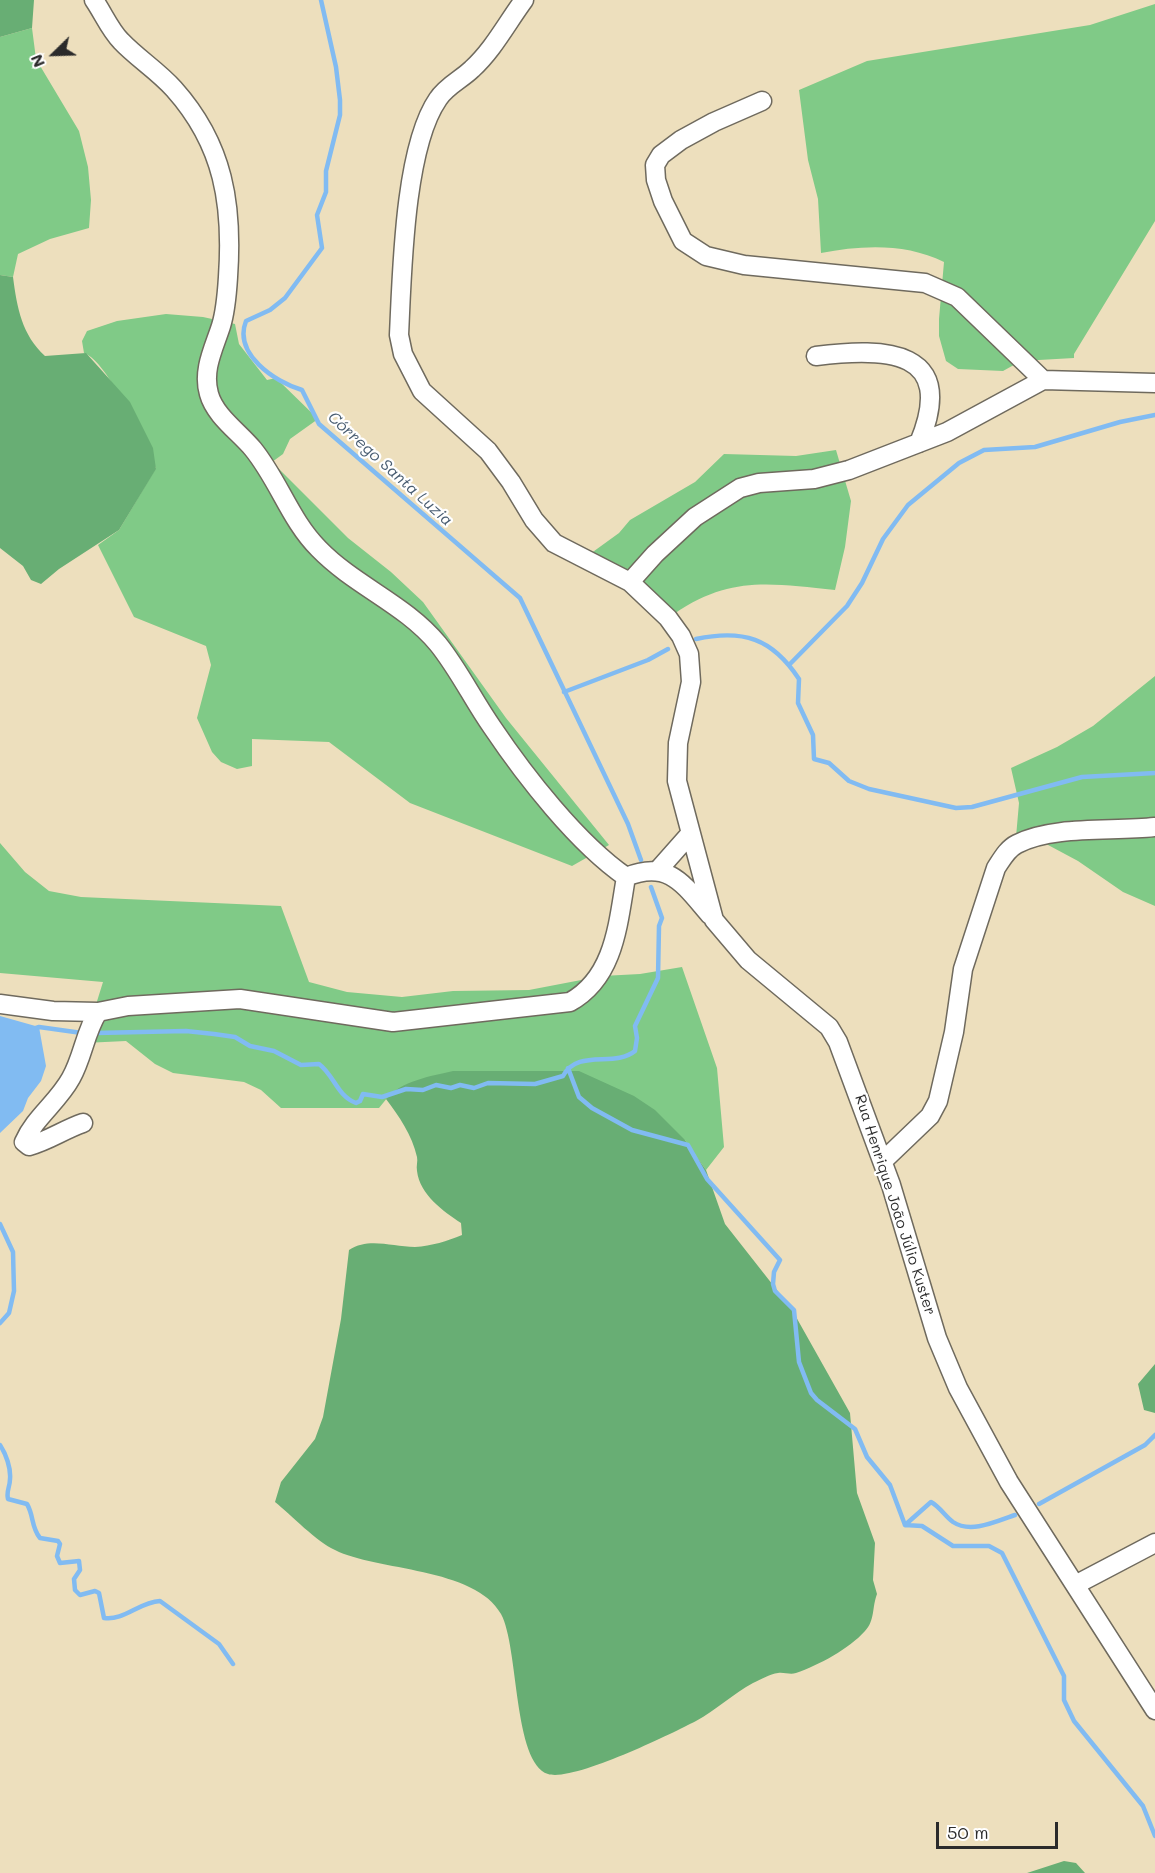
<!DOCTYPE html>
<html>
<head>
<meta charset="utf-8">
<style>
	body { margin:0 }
	#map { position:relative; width:1155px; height:1873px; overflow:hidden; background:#eddfbd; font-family:Mali,sans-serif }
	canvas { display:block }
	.north { position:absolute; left:24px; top:24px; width:60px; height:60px; -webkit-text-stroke:4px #fff; paint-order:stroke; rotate:247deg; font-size:16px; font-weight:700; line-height:24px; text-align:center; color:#2b2b2b }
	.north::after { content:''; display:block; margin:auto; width:21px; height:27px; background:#2b2b2b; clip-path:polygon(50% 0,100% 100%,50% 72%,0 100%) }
	.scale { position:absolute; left:936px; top:1822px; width:122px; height:27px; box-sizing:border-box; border:3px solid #2b2b2b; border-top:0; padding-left:8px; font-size:18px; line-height:21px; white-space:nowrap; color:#2b2b2b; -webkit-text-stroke:4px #fff; paint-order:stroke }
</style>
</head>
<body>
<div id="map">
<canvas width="1155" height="1873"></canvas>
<div class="north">N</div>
<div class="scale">50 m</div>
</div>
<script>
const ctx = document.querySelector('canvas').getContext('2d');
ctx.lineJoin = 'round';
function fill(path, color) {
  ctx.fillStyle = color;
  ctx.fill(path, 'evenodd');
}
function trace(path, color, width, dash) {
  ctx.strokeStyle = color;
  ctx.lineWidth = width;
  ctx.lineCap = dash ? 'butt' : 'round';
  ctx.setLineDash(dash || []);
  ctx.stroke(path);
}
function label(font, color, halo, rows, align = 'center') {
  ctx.font = font + ' Mali,sans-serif';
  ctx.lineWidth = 4.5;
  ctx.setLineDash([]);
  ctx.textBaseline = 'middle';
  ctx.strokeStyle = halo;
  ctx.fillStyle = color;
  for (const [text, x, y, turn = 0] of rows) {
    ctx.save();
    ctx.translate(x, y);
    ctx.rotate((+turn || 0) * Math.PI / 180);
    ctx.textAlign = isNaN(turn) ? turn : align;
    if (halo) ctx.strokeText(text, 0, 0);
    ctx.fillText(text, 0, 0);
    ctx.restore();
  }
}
const green = new Path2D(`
	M1155 4V221L1074 354V358L1021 361 1003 371 958 369 946 361 939 336V319L944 262C906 243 862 245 821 253L818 199 808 160 799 90 867 61 1090 25Z
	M32 28 36 59 79 131 88 167 91 200 89 228 50 239 18 254 13 277 0 275V37Z
	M166 314 203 317 235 324 239 344 267 380 276 378 318 419 290 439 283 454 272 462 348 538 391 572 423 602 506 718 609 845 572 866 410 803 329 742 252 739V766L237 769 221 762 212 752 197 718 211 665 206 646 134 617 98 545 119 530 156 468C143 443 109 362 84 353L82 341 87 331 117 321Z
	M836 450 851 501 845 547 835 590C771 584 731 575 674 614 645 583 630 570 590 554L619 533 630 520 695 482 724 454 796 456Z
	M1155 676V906L1123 892 1078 861 1035 838 1016 837 1019 803 1011 768 1057 747 1093 726Z
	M0 843 25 872 49 891 81 897 281 906 309 982 347 992 402 997 453 991 529 990 602 976 640 974 682 967 717 1068 724 1147 706 1170 685 1140 392 1092 379 1108H281L261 1090 244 1082 173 1073 155 1064 126 1041 84 1043 103 982 0 973Z`);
const forest = new Path2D(`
	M0 0H34L32 28 0 37Z
	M0 275 13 277C17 308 22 335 45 356L86 353 130 402 153 448 156 469 119 530 59 569 41 584 31 580 23 566 0 548Z
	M453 1071H579L634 1096 655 1110 685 1140 706 1170 725 1224 791 1308 850 1413 857 1493 875 1543 873 1580 877 1594C872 1607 875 1621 865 1631 849 1649 819 1665 796 1673 790 1675 784 1672 778 1673 770 1674 760 1680 753 1683 733 1694 716 1710 696 1721 671 1734 573 1782 548 1774 513 1763 519 1647 501 1614 475 1567 376 1571 335 1550 317 1542 291 1515 275 1502L281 1482 315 1439 323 1417 341 1319 349 1250C369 1237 392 1247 415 1247 432 1246 447 1241 462 1235L461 1223C443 1211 420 1195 417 1171 416 1166 418 1161 417 1157 412 1135 399 1116 386 1099 401 1081 431 1076 453 1071Z
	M1155 1364V1413L1144 1410 1138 1384Z
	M1064 1861 1076 1863 1085 1873H1027Z`);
const water = new Path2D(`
	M0 1016 39 1027 46 1066 41 1081 28 1098 23 1111 0 1133Z`);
const stream = new Path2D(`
	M321 0 336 67 340 100V115L326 171V192L317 215 322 248 285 298 270 310 246 321C233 354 275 382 302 390L319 424 520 598 628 824 641 860
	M696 639C743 629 772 638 799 679L798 703 813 735 814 759 829 763 849 781 869 789 956 808 972 807 1082 777 1155 773
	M789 665 847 606 862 583 883 539 908 505 959 463 984 450 1035 447 1120 422 1155 415
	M564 692 648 660 668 649
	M33 1029 39 1027 82 1033
	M96 1033 186 1031 214 1034 235 1037 250 1046 274 1051 301 1065 319 1064C334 1075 337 1096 356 1103L360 1101 363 1094 382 1097 406 1089 423 1090 436 1085 451 1088 460 1085 474 1088 488 1083 535 1084 563 1076C578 1048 614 1068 635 1051L637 1038 635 1026 658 978 659 926 662 918 651 887
	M568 1068 579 1097 592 1108 632 1130 688 1145 707 1179 780 1260 774 1272 773 1284 775 1291 794 1310 799 1362 811 1393 817 1400 855 1429 867 1457 890 1485 905 1525
	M0 1224 13 1252 14 1291 9 1313 0 1323
	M0 1445C6 1454 11 1468 10 1479 10 1487 6 1491 8 1499L27 1504C34 1516 31 1527 40 1538L58 1541 60 1544 57 1556 60 1563 79 1561 80 1570 74 1579 75 1590 80 1595 95 1591 99 1593 104 1618C124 1621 139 1602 160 1601L219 1644 233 1664
	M1039 1504 1145 1445 1155 1435
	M905 1525 922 1526 953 1546H989L1002 1553 1064 1676V1700L1074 1721 1143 1806 1155 1836
	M905 1525 931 1502C940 1507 945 1516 953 1522 971 1534 997 1521 1015 1515`);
const minor = new Path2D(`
	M524 0C507 23 493 50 472 69 462 79 446 86 438 99 404 148 402 274 399 335L403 354 422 391 488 451 511 482 534 520 554 543 630 582 668 618 681 636 689 654 691 682 678 743 677 781 714 920 748 960 829 1027 838 1042 891 1185 937 1338 958 1388 1009 1482 1155 1710
	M762 101 714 122 681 140 661 155 655 165 656 180 663 201 683 241 706 256 744 265 925 283 957 297 1043 380
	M816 356C886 347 958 349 919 443
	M630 582 655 554 695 517 740 488 759 483 814 479 849 470 947 432 1043 380 1155 383
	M659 869 690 834
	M626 877C669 859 684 885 710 915
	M0 1004 53 1011 98 1012 128 1006 240 999 393 1022 570 1002C615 977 618 923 626 877 577 843 525 776 492 727 473 700 459 670 438 644 405 604 355 586 319 549 290 520 279 481 253 449 239 432 215 416 209 394 202 370 214 348 221 326 226 310 227 293 228 277 233 205 224 145 174 89 158 71 137 58 121 41 110 30 103 13 94 0
	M83 1123C65 1129 48 1141 29 1146L24 1142C35 1117 58 1102 71 1078 83 1057 85 1032 98 1012
	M883 1161 930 1116 938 1101 954 1032 963 969 996 868C1002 859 1007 849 1017 844 1054 825 1113 832 1155 827
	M1077 1584 1155 1543`);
const streetNames = [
	["Rua Henrique João Júlio Kuster",895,1205,72]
];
const waterNames = [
	["Córrego Santa Luzia",390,469,42]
];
fill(green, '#80ca87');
fill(forest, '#68ae74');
fill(water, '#81bbf2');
trace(stream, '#81bbf2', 4.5);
trace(minor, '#6f6a5e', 21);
trace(minor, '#fff', 18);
label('15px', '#2b2b2b', '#fff', streetNames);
label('italic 16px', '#495d71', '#fff', waterNames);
</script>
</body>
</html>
